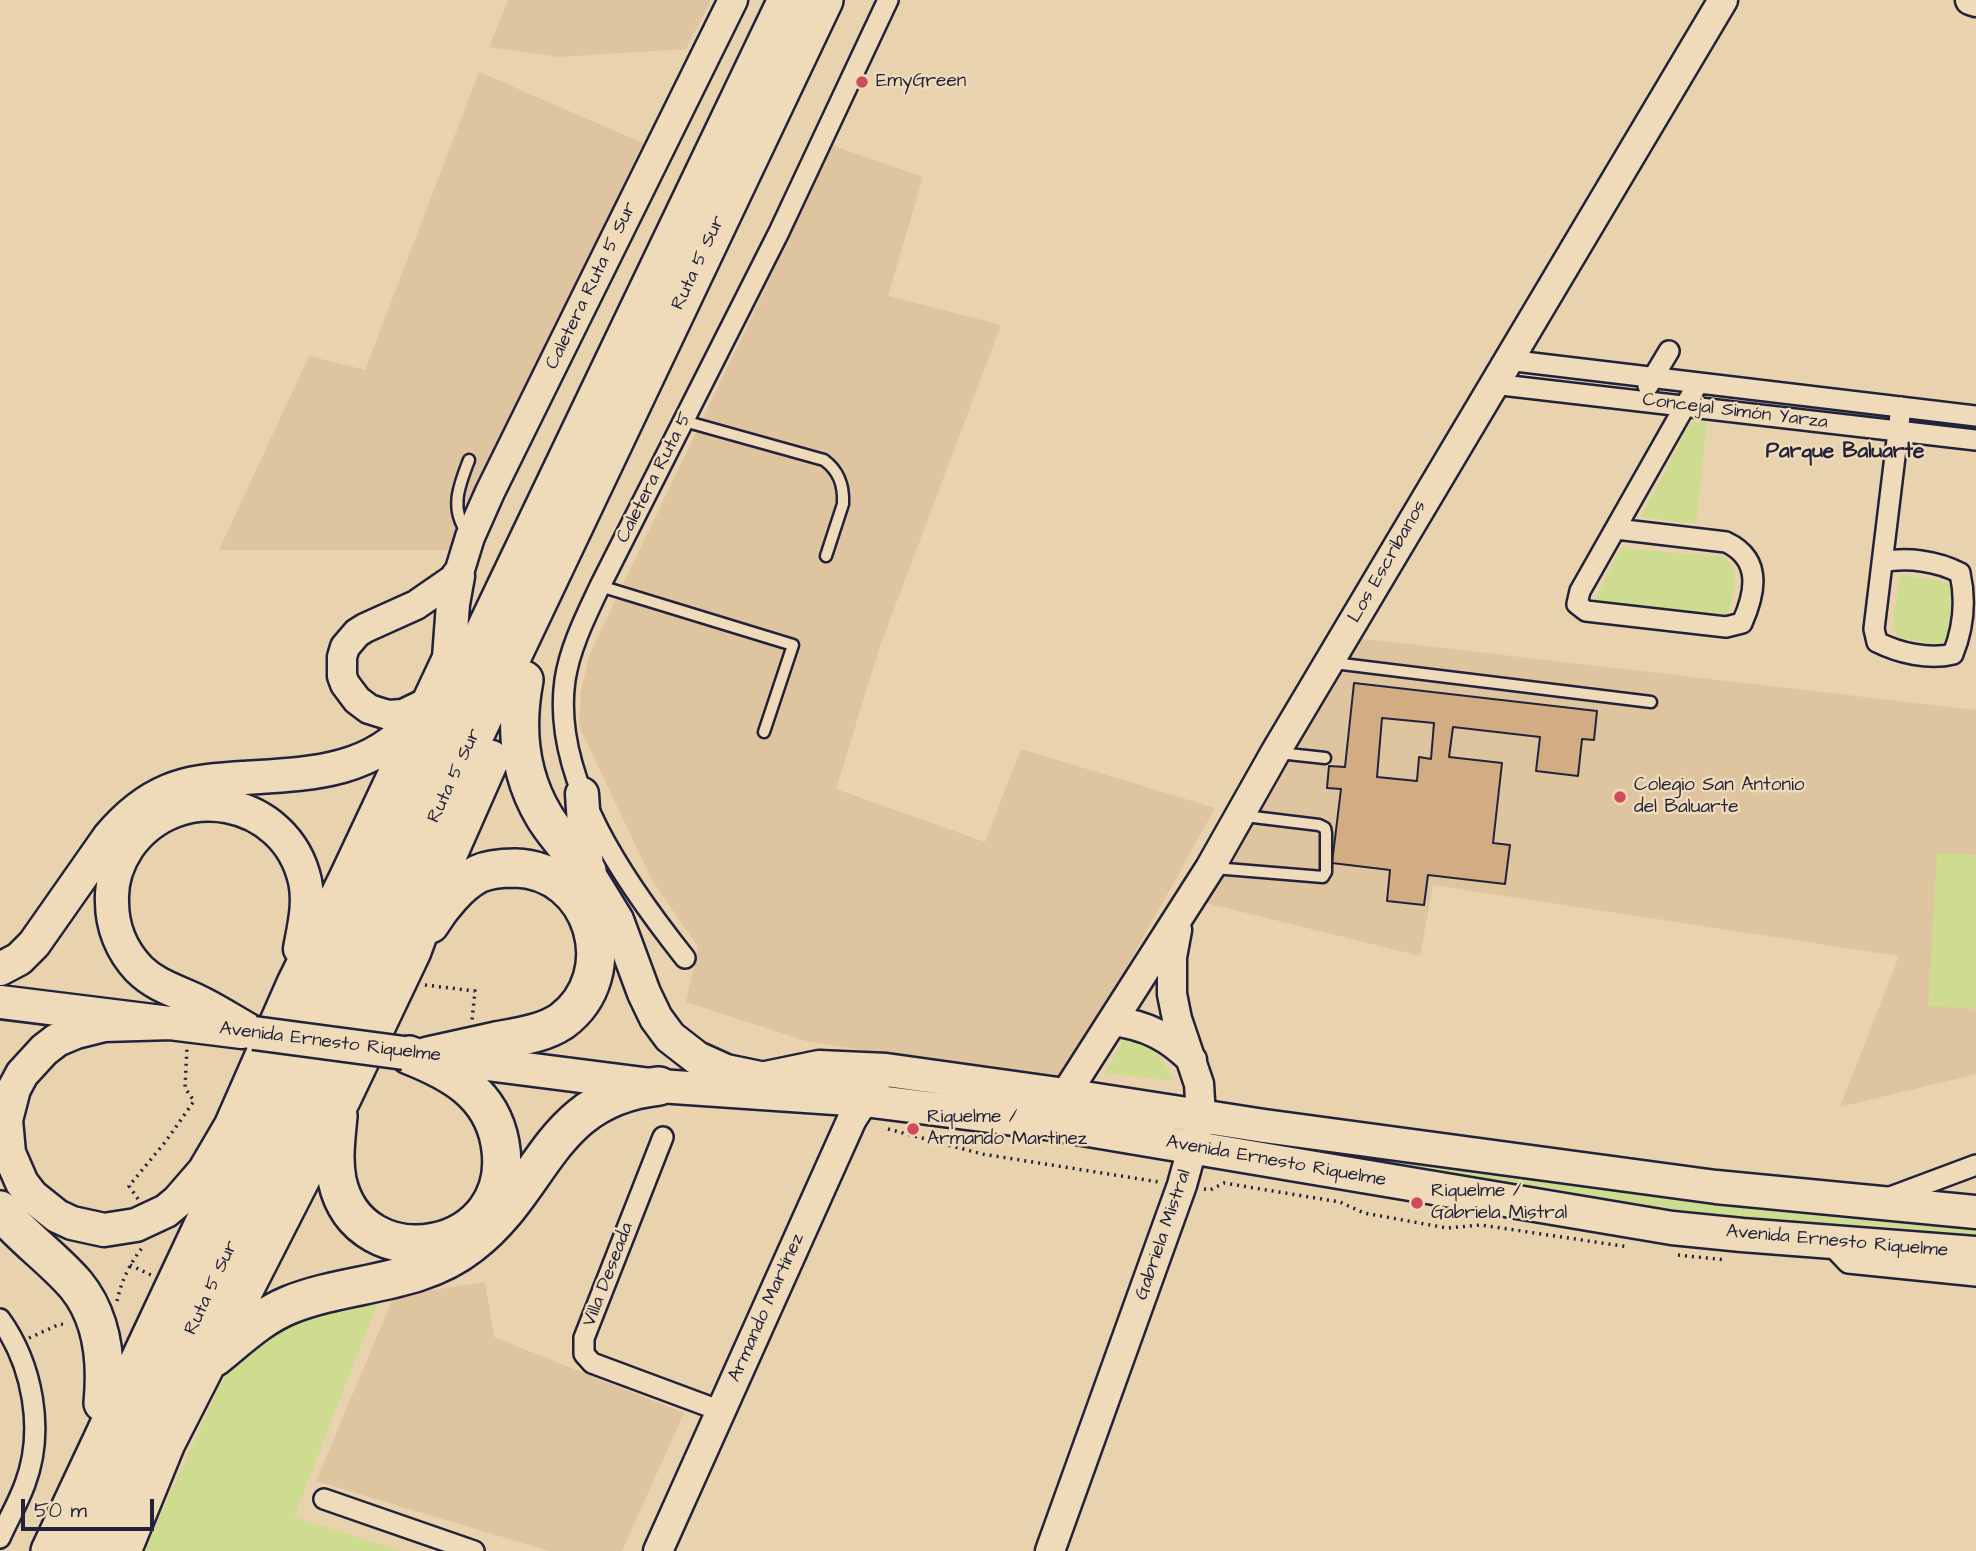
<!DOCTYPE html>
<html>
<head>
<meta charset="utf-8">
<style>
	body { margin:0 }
	#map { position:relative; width:1976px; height:1551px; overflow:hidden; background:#e9d2ae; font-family:"Architects Daughter",sans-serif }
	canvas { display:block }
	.scale { position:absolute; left:21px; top:1499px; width:133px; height:32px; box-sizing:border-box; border:4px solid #22223b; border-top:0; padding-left:9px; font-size:21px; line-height:24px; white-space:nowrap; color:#22223b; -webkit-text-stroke:5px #efdbb9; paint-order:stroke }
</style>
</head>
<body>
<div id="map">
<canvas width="1976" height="1551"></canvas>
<div class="scale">50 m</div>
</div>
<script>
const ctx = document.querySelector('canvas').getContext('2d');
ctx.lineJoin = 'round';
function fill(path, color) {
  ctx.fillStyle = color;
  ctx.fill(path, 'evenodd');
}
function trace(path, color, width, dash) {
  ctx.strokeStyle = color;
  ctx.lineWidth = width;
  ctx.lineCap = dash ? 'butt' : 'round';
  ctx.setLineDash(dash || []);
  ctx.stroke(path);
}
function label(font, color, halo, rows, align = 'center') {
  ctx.font = font + ' "Architects Daughter",sans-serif';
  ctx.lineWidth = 5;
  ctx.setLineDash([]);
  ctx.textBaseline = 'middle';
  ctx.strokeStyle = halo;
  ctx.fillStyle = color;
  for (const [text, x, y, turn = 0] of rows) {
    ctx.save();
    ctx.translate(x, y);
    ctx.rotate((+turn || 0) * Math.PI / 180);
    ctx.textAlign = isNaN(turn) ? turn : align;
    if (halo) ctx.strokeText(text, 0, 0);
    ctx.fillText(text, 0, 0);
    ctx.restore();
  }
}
const built = new Path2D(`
	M508 0H711L686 49 559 57 489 47Z
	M479 72 643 143 448 550H219L309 356 365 370Z
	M828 144 923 177 888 296 1001 325 879 649 836 789 985 842 1021 749 1215 808 1062 1084 806 1041 686 1002 698 947 652 880 579 726 581 690 590 653 774 270Z
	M1357 638 1976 710V1074L1840 1107 1899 956 1433 885 1420 956 1202 902Z
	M485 1282 494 1337 684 1413 622 1551H549L316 1481 394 1296Z`);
const green = new Path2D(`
	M1691 422H1707L1696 524 1641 517Z
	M1621 548 1726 557 1735 570 1732 601 1727 615 1594 601Z
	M1900 575 1941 581 1953 586 1950 636 1940 645 1901 638 1892 628Z
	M1937 853 1976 855V1009L1928 1006Z
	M1126 1036C1159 1050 1157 1049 1174 1081L1105 1073Z
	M1207 1128 1976 1221V1235L1875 1225 1743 1220 1697 1217 1205 1139Z
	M381 1294 294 1517 401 1551H144L221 1383 249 1347 304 1315Z`);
const building = new Path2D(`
	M1354 683 1597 711 1594 740 1582 739 1578 776 1536 771 1540 737 1453 727 1449 757 1502 763 1493 843 1510 845 1505 884 1428 875 1424 905 1387 901 1390 870 1332 863 1341 789 1327 788 1329 766 1345 767ZM1382 718 1434 723 1431 759 1419 757 1417 781 1377 777Z`);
const path = new Path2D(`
	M425 985 475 991 472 1020
	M888 1129 982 1154 1159 1182
	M1204 1189 1210 1190 1224 1183 1340 1202 1364 1213 1447 1228 1481 1225 1629 1247
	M138 1199 129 1186 166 1141 194 1101 185 1088 187 1048
	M1678 1255 1726 1260
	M130 1265 151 1275
	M117 1301C121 1282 130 1263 142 1248
	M29 1338 60 1324 68 1325`);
const lane = new Path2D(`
	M684 421 824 460C839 471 844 485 843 504L826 556
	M468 534C449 509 459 486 469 460
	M600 586 793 645 764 732
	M1334 663 1651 702
	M1279 753 1325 758
	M1214 868 1323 877 1326 872V833L1325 828 1319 825 1245 816`);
const street = new Path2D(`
	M1507 360 1976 416
	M1493 384 1976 440
	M1648 386 1669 351
	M1616 529 1726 542C1762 559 1756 592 1742 623L1726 627 1586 611 1577 604 1580 591 1698 383
	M1882 562C1908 557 1937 561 1960 573 1966 600 1963 629 1953 654 1929 660 1899 653 1877 642L1874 629 1901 407
	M685 958C627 885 551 779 565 680 570 647 586 616 600 586L779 232 888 0
	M663 1137 584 1338V1354L592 1363 721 1411
	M1885 1199 1976 1165
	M1828 1242 1848 1263 1976 1276
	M0 1319C33 1365 45 1431 25 1484 18 1503 8 1520 0 1538
	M324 1499 474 1551`);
const secondary = new Path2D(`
	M1970 0 1976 2
	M428 702 403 714 388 715 369 709 357 700 345 684 342 676V657L345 647 357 633 365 628 416 605 458 576 470 537 490 492 733 0
	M1113 1021C1146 1025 1169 1037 1192 1060
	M1057 1115 1065 1095 1210 868 1275 753 1723 0
	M658 1551 852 1119 875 1084
	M1050 1551 1182 1185 1201 1116 1199 1084 1177 1019 1172 994V957L1177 930`);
const primary = new Path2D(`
	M582 794 587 871 617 920 644 993 656 1018 670 1037 697 1058 726 1071 760 1078
	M0 969 19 959 34 944 109 837C125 818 144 801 168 791 191 781 216 780 242 778 304 774 372 774 414 720
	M0 1002 242 1032
	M172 1023 104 1025 76 1032 57 1040 44 1050 22 1074 14 1089 6 1120 9 1153 22 1183 32 1196 57 1216 72 1223 104 1230 136 1225 166 1211 178 1201 204 1171 231 1125 294 982 346 877 449 658 453 604 458 576
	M254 1033C237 1024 221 1013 203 1004 181 992 158 988 139 969 121 950 112 926 112 902 111 882 118 862 128 847 177 777 286 797 305 881 310 904 304 927 300 949
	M440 1058 659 1086 864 1100 1053 1124 1672 1228 1742 1235 1976 1253
	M747 1079H761L819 1067 886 1070 1065 1095 1264 1126 1716 1187 1976 1212`);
const highway = new Path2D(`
	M524 680C515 727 519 774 544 816 556 836 573 853 587 871
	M428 1056C450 1051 473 1046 496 1041 517 1037 543 1034 562 1021 625 974 594 870 515 868 503 868 489 869 478 874 459 884 441 906 430 924
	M338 1116C336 1137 333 1159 337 1180 359 1283 520 1255 500 1143 491 1093 452 1072 409 1055
	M0 1210C23 1238 53 1258 76 1285 103 1318 107 1362 103 1403
	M215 1357C240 1337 260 1317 289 1305 348 1281 418 1286 470 1245 545 1188 547 1098 659 1086
	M50 1551 348 917 787 0
	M87 1551 824 0
	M122 1551 166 1443 342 1098 412 951 445 861 490 759`);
const primaryBridge = new Path2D(`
	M254 1033 404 1053`);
const markers = [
	[862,82,7,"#d1495b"],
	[1620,797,7,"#d1495b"],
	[913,1129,7,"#d1495b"],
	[1417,1203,7,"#d1495b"]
];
const poiNames = [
	["EmyGreen",876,82],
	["Colegio San Antonio",1634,786],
	["del Baluarte",1634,808],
	["Riquelme /",927,1118],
	["Armando Martinez",927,1140],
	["Riquelme /",1431,1192],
	["Gabriela Mistral",1431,1214]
];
const streetNames = [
	["Ruta 5 Sur",699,263,-65],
	["Caletera Ruta 5 Sur",592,286,-64],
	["Concejal Simón Yarza",1735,412,7],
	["Caletera Ruta 5",655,478,-63],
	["Los Escribanos",1388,562,-60],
	["Ruta 5 Sur",455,776,-65],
	["Avenida Ernesto Riquelme",330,1043,7],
	["Avenida Ernesto Riquelme",1276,1162,10],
	["Gabriela Mistral",1164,1235,-71],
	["Avenida Ernesto Riquelme",1837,1242,5],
	["Villa Deseada",609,1275,-69],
	["Ruta 5 Sur",212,1288,-65],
	["Armando Martínez",767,1308,-66]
];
const neighbourhoodNames = [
	["Parque Baluarte",1845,453]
];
fill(built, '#dec49f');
fill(green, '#cedc90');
fill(building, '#d2ad84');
trace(building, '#22223b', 2);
trace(lane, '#22223b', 15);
trace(street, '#22223b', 24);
trace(secondary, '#22223b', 33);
trace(primary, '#22223b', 37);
trace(highway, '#22223b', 42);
trace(path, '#22223b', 3.5, [2, 5]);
trace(lane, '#efdbb9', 10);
trace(street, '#efdbb9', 19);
trace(secondary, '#efdbb9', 28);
trace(primary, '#efdbb9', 32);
trace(highway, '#efdbb9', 37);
trace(primaryBridge, '#22223b', 37, []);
trace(primaryBridge, '#efdbb9', 32);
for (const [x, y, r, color] of markers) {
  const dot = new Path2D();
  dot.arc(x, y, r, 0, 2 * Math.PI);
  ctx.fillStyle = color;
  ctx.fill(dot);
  trace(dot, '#efdbb9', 2.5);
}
label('19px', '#22223b', '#efdbb9', poiNames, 'left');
label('19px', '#22223b', '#efdbb9', streetNames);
label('bold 21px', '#22223b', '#efdbb9', neighbourhoodNames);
</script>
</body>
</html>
